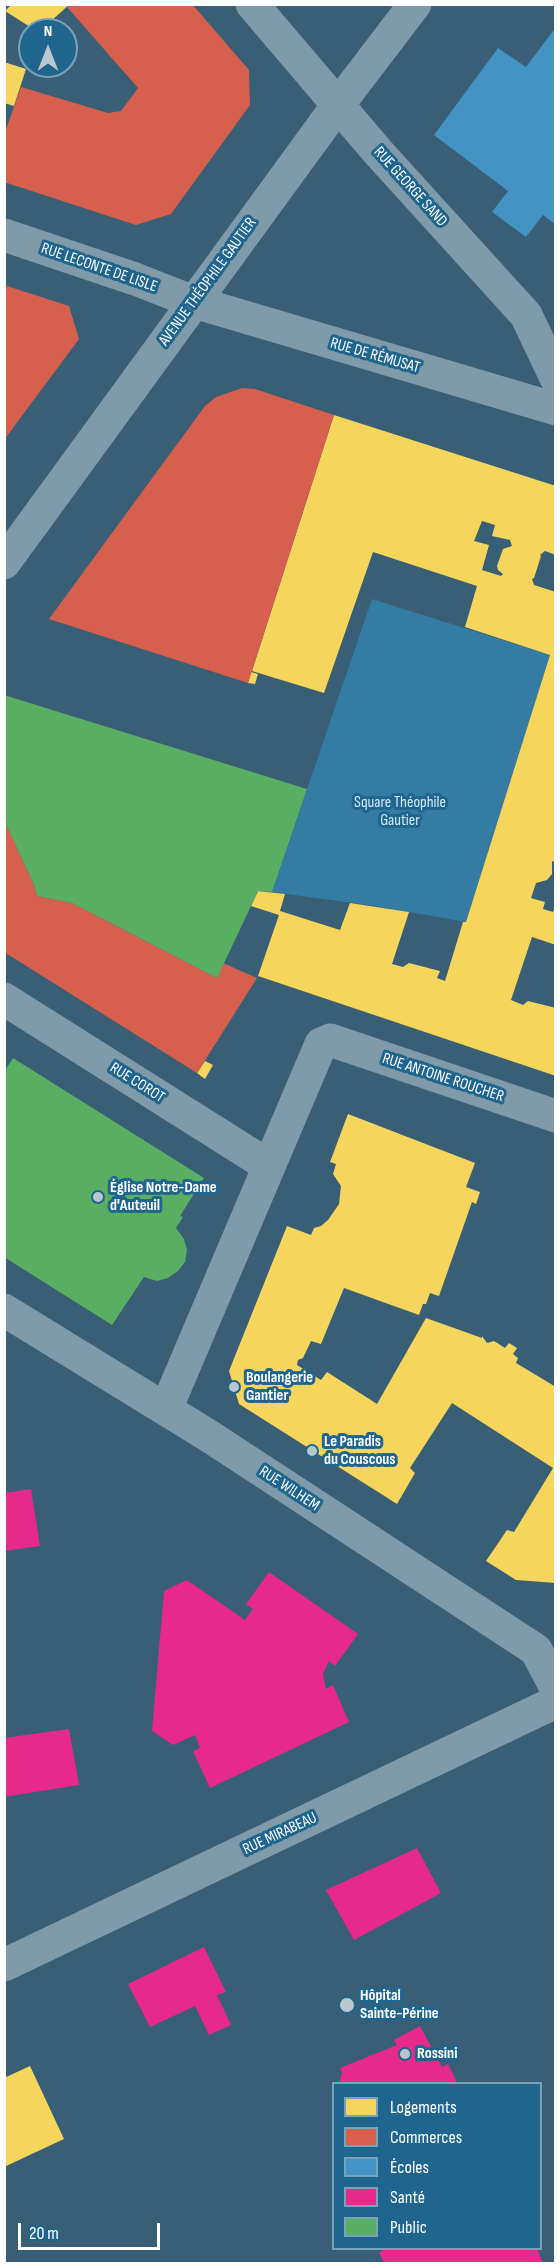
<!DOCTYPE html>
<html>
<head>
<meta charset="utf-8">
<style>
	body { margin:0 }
	#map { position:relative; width:560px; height:2268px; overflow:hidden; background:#385f75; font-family:"Sofia Sans Condensed",sans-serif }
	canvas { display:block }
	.frame { position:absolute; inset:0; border:6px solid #fff; pointer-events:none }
	.legend { position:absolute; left:332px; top:2082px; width:210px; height:168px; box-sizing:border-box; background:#1f658e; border:2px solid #79a3bb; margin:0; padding:8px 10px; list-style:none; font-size:18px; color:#fff }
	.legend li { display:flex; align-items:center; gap:12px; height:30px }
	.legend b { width:30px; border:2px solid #79a3bb }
	.north { position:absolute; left:18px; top:18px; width:60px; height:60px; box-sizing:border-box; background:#1f658e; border:2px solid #79a3bb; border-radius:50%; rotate:0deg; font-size:16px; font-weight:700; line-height:24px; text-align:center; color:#fff }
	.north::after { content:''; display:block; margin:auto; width:21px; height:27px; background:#b9c7cf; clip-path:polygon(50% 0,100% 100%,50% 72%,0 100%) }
	.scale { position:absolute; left:18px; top:2223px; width:142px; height:27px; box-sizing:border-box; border:3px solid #fff; border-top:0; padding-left:8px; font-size:18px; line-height:21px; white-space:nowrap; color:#fff; -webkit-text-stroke:4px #1f658e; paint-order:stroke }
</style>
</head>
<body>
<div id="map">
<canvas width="560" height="2268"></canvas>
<div class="frame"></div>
<ul class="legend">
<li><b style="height:16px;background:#f6d55c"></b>Logements</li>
<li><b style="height:16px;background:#d6604d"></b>Commerces</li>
<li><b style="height:16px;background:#4393c3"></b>Écoles</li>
<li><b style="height:16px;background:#e7298a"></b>Santé</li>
<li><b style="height:16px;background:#5aae61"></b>Public</li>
</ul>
<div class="north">N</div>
<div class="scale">20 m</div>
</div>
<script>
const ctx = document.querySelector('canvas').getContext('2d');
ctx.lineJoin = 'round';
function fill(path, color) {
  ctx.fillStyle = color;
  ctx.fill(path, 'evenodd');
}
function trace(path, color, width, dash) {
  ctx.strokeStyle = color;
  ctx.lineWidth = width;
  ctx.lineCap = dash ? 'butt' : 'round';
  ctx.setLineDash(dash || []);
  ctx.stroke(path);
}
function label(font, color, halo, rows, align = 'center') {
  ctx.font = font + ' "Sofia Sans Condensed",sans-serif';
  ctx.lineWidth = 6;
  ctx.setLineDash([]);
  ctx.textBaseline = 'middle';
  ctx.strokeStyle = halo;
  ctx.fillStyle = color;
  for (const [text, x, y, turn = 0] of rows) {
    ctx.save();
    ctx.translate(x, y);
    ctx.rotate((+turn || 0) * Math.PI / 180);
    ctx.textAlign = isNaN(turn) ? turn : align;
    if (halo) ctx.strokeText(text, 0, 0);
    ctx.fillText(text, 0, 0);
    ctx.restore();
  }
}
const green = new Path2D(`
	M372 599 550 655 466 922 375 906 272 892Z`);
const homes = new Path2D(`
	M12 4H70L41 30H35L5 11Z
	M4 62 26 69 14 106 4 103Z
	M334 415 556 486V555L545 551 540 555 541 556 534 578 532 579 534 585 556 592V863L552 861V874L547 880 536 883 531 898 545 902 543 909 553 912 556 905V945L532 937 511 1000 523 1005 528 1001 556 1008V1076L258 976 279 915 251 906 258 891 285 894 280 911 340 930 350 903 409 912 392 964 403 967 409 963 440 971 437 978 445 981 463 922H466L550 655 465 627 477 586 373 552 324 693 252 671ZM482 521 495 525 492 536 510 540 512 546 503 549 497 566 498 570 503 574 501 576 482 570 489 545 474 541Z
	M251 672 258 674 255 684 248 683Z
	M205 1061 213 1065 205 1079 197 1073Z
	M348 1114 475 1163 466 1187 480 1192 476 1204 472 1202 439 1296 430 1293 426 1304H423L419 1315 344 1288 321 1344 311 1341 303 1358 298 1360 297 1365 321 1380 327 1372 377 1404 426 1318 482 1338V1336L487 1343 494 1341 505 1348 509 1343 517 1348 513 1354 518 1358 516 1363 556 1387V1583L516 1580 486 1561 507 1530 514 1532 553 1468 452 1403 410 1468 415 1473 397 1504 239 1404 229 1371 287 1226 311 1235 314 1228 321 1226 328 1220 339 1204 341 1186 333 1174 336 1164 330 1162Z
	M30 2066 64 2139 4 2167V2078Z`);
const shops = new Path2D(`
	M70 4H192L249 70 250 105 171 214 136 225 4 182V135L21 87 108 113 121 111 138 88 67 7Z
	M4 285 69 306 79 339 4 440Z
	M242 388 255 389 334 415 248 683 49 619 205 406 216 397Z
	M4 820 34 885 37 896 72 903 217 978 223 963 257 978 197 1073 4 952Z`);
const schools = new Path2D(`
	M556 27V225L543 215 526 237 492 212 508 191 434 135 498 48 526 67Z`);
const health = new Path2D(`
	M31 1489 40 1546 4 1551V1493Z
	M269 1572 358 1634 335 1666 329 1661 323 1674 326 1689 333 1685 349 1722 210 1788 193 1751 200 1748 195 1735 173 1745 152 1731 164 1591 187 1580 245 1620 253 1609 246 1604Z
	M69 1729 79 1785 4 1797V1738Z
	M417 1848 441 1893 354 1940 326 1890Z
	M204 1947 226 1992 217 1995 231 2025 209 2035 195 2006 150 2027 128 1984Z
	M420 2026 442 2067 448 2064 458 2084H339L342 2072 340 2068 397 2045 394 2040Z
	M386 2248H537L543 2264H385L379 2253Z`);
const public = new Path2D(`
	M4 695 307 789 272 892 258 891 217 978 72 903 37 896 34 885 4 820Z
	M13 1058 204 1178 180 1216 183 1217 176 1228 184 1239 187 1250 185 1262 178 1271 168 1278 157 1281 144 1277 112 1325 4 1257V1072Z`);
const minor = new Path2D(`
	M252 4 378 152 526 315 556 378
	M4 235 135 279 194 302
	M4 999 269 1166
	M166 1409 321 1044 330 1040 556 1116`);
const tertiary = new Path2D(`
	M194 302 556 409
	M4 563 338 105 415 4
	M4 1310 209 1436 536 1650 556 1688
	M4 1965 556 1702`);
const markers = [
	[98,1197,6,"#b9c7cf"],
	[234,1387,6,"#b9c7cf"],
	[312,1451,6,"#b9c7cf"],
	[347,2005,8,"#b9c7cf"],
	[405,2054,6,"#b9c7cf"]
];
const streetNames = [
	["RUE GEORGE SAND",410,187,48],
	["RUE LECONTE DE LISLE",99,268,19],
	["AVENUE THÉOPHILE GAUTIER",208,282,-54],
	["RUE DE RÉMUSAT",375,356,16],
	["RUE ANTOINE ROUCHER",443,1078,18],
	["RUE COROT",137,1083,32],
	["RUE WILHEM",289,1489,33],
	["RUE MIRABEAU",280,1834,-25]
];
const parkNames = [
	["Square Théophile",400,803],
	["Gautier",400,821]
];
const poiNames = [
	["Église Notre-Dame",110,1188],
	["d'Auteuil",110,1206],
	["Boulangerie",246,1378],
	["Gantier",246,1396],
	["Le Paradis",324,1442],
	["du Couscous",324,1460],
	["Hôpital",360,1996],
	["Sainte-Périne",360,2014],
	["Rossini",417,2054]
];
fill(green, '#347ca4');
fill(homes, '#f6d55c');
fill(shops, '#d6604d');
fill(schools, '#4393c3');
fill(health, '#e7298a');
fill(public, '#5aae61');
trace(minor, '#7f9aa8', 33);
trace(tertiary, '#7f9aa8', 33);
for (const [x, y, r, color] of markers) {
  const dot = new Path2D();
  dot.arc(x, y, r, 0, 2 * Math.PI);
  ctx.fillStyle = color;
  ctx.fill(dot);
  trace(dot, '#1f658e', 2);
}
label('16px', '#fff', '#1f658e', streetNames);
label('16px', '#d3ecf9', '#1f658e', parkNames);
label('bold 16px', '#fff', '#1f658e', poiNames, 'left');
</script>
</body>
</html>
